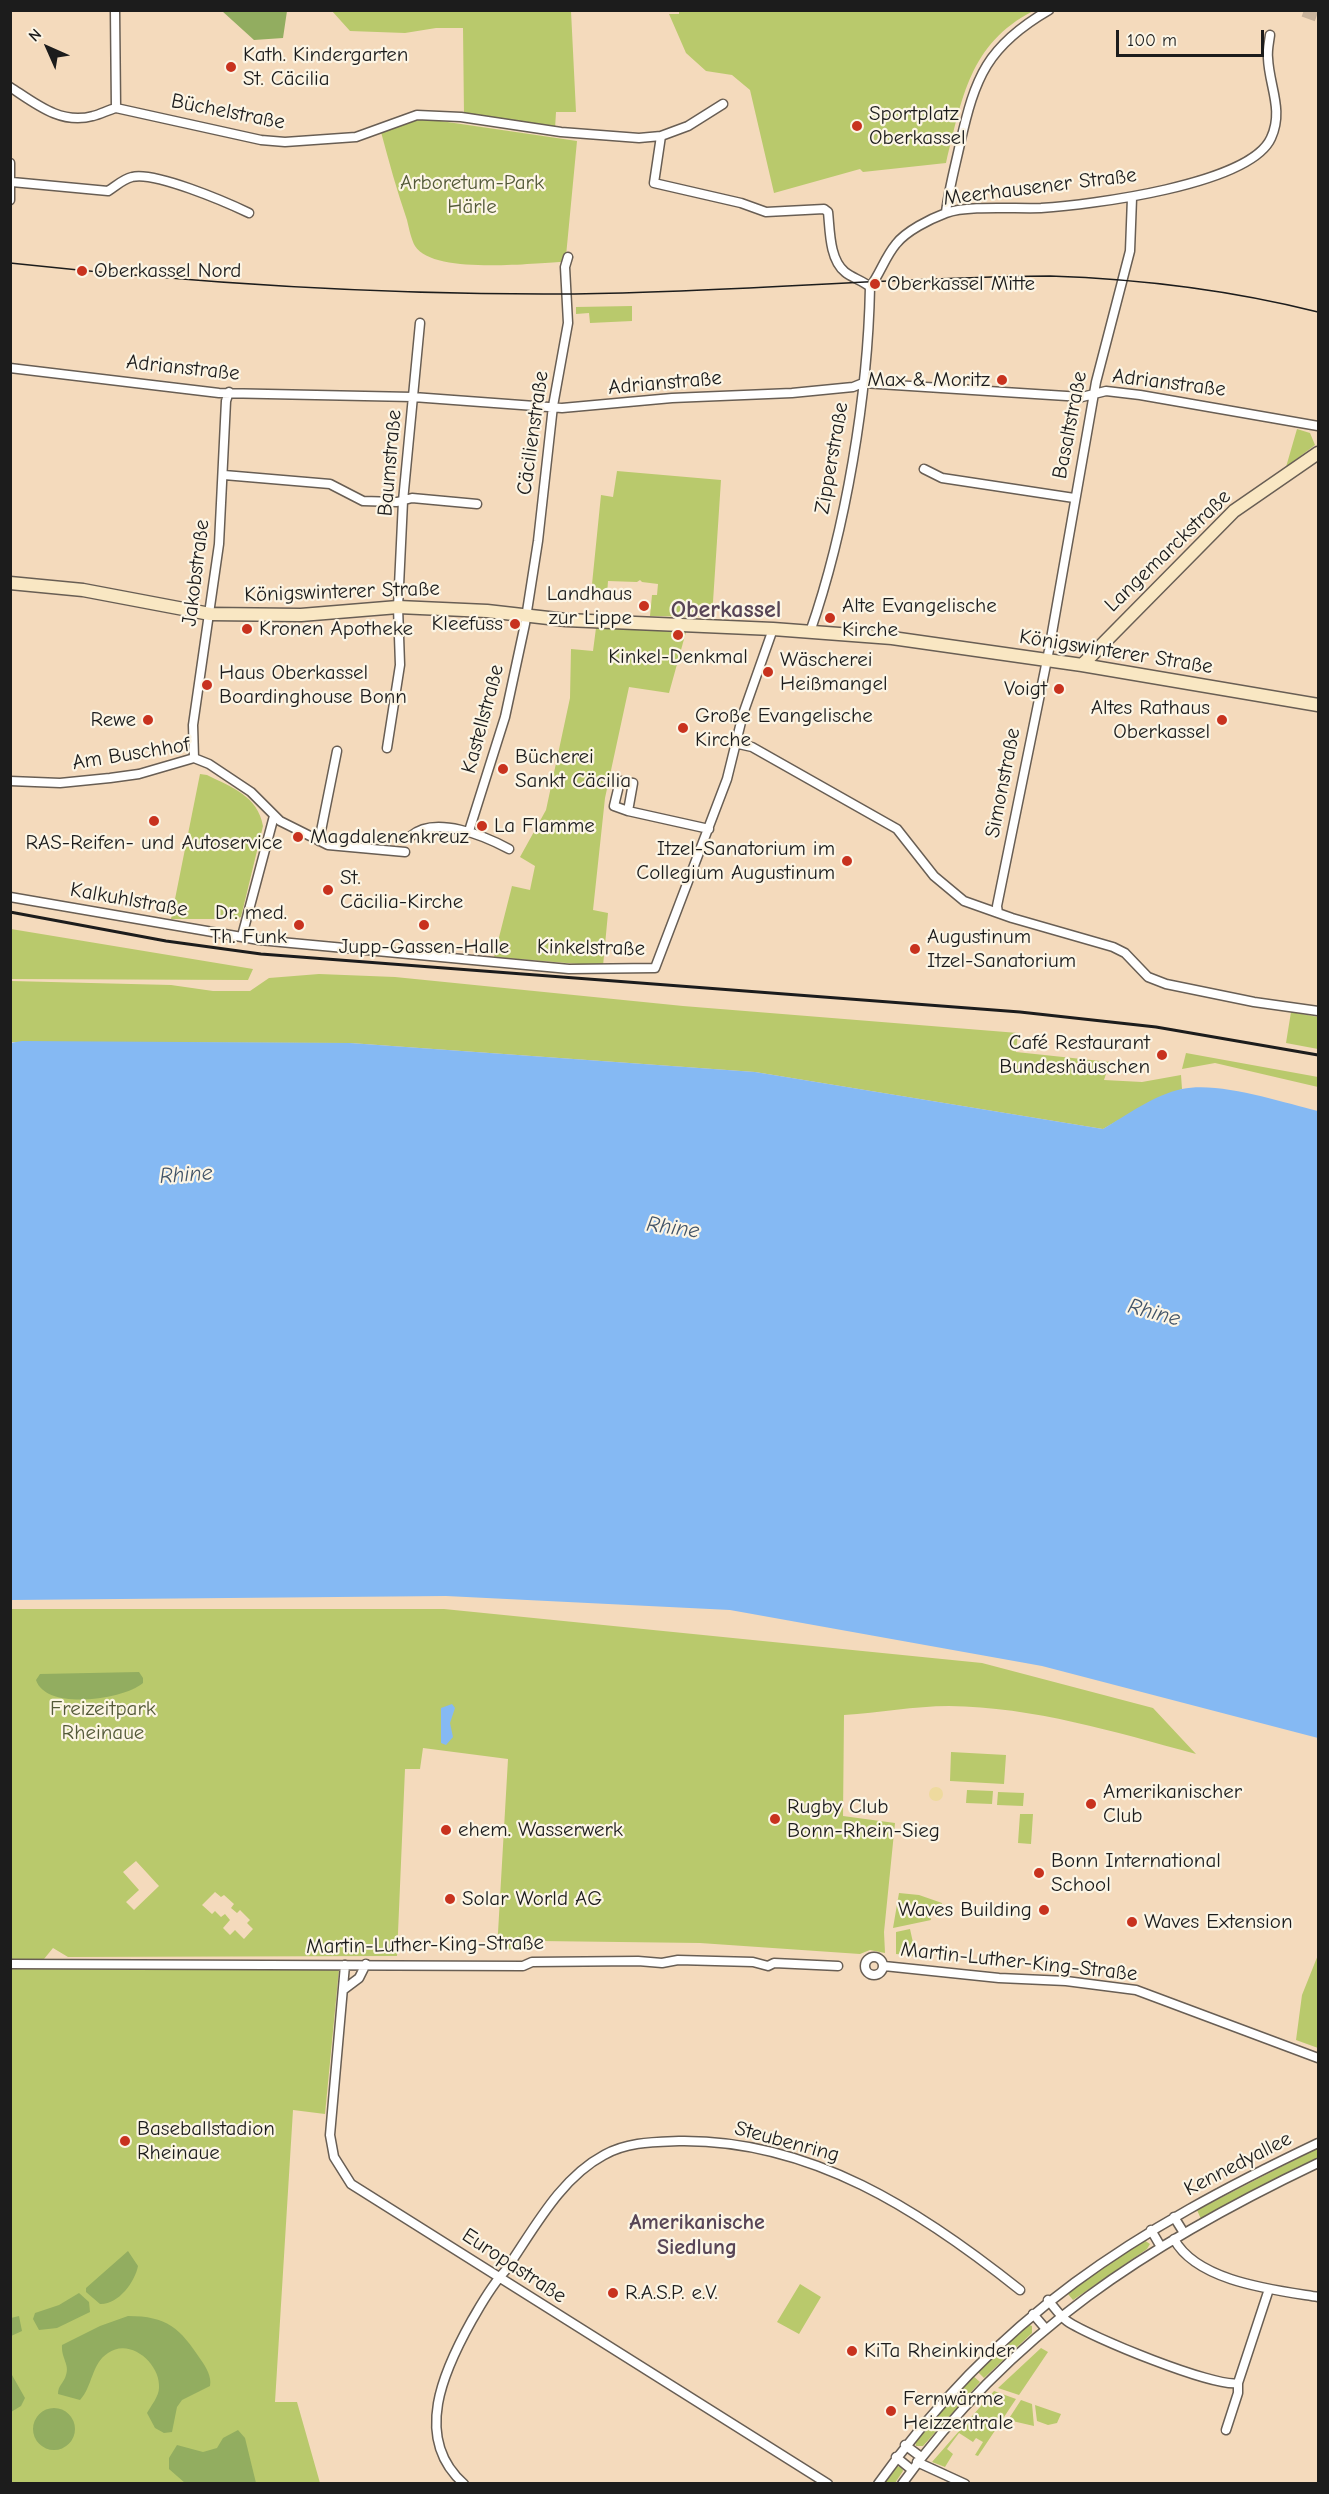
<!DOCTYPE html>
<html>
<head>
<meta charset="utf-8">
<style>
	body { margin:0 }
	#map { position:relative; width:1329px; height:2494px; overflow:hidden; background:#f4dabc; font-family:"Comic Neue",sans-serif }
	canvas { display:block }
	.frame { position:absolute; inset:0; border:12px solid #1c1c1c; pointer-events:none }
	.north { position:absolute; left:18px; top:18px; width:60px; height:60px; -webkit-text-stroke:4px #fcf5e5; paint-order:stroke; rotate:315deg; font-size:16px; font-weight:700; line-height:24px; text-align:center; color:#1c1c1c }
	.north::after { content:''; display:block; margin:auto; width:21px; height:27px; background:#1c1c1c; clip-path:polygon(50% 0,100% 100%,50% 72%,0 100%) }
	.scale { position:absolute; left:1116px; top:30px; width:148px; height:27px; box-sizing:border-box; border:3px solid #1c1c1c; border-top:0; padding-left:8px; font-size:18px; line-height:21px; white-space:nowrap; color:#1c1c1c; -webkit-text-stroke:4px #fcf5e5; paint-order:stroke }
</style>
</head>
<body>
<div id="map">
<canvas width="1329" height="2494"></canvas>
<div class="frame"></div>
<div class="north">N</div>
<div class="scale">100 m</div>
</div>
<script>
const ctx = document.querySelector('canvas').getContext('2d');
ctx.lineJoin = 'round';
function fill(path, color) {
  ctx.fillStyle = color;
  ctx.fill(path, 'evenodd');
}
function trace(path, color, width, dash) {
  ctx.strokeStyle = color;
  ctx.lineWidth = width;
  ctx.lineCap = dash ? 'butt' : 'round';
  ctx.setLineDash(dash || []);
  ctx.stroke(path);
}
function label(font, color, halo, rows, align = 'center') {
  ctx.font = font + ' "Comic Neue",sans-serif';
  ctx.lineWidth = 4.5;
  ctx.setLineDash([]);
  ctx.textBaseline = 'middle';
  ctx.strokeStyle = halo;
  ctx.fillStyle = color;
  for (const [text, x, y, turn = 0] of rows) {
    ctx.save();
    ctx.translate(x, y);
    ctx.rotate((+turn || 0) * Math.PI / 180);
    ctx.textAlign = isNaN(turn) ? turn : align;
    if (halo) ctx.strokeText(text, 0, 0);
    ctx.fillText(text, 0, 0);
    ctx.restore();
  }
}
const green = new Path2D(`
	M679 10 1033 11C969 44 962 99 946 163L863 172 860 169 774 193 750 90 732 75 706 71 686 53 669 14H679Z
	M332 11H571L576 112H556L555 129 464 115 463 28H436L405 33 350 31Z
	M420 118 577 141 566 256 562 262C532 263 433 275 415 246 411 239 409 228 407 220 397 191 389 162 381 132Z
	M632 306V321L590 323 589 313 576 314V307Z
	M1297 429 1310 433 1315 445 1286 467Z
	M617 471 721 480 712 617 650 616 652 595H657L658 584 642 582 640 580 637 582 608 581 607 595 591 594 601 495 613 497Z
	M596 628 686 632 669 693 629 687 605 798 593 910 608 913 603 966 494 957 512 886 530 890 535 866 520 857 546 810 570 698 571 649 593 651Z
	M200 774 207 775C231 787 258 796 263 826L241 917 236 919H171Z
	M10 929H11L253 969 248 980 11 979Z
	M319 974 395 977 683 1006 1018 1033 1016 1052 1110 1062 1104 1080 1142 1082 1181 1075 1182 1089 1152 1101 1103 1129 755 1072 350 1043 11 1042V981L171 985 213 991H250L269 978Z
	M1291 1012 1318 1017V1049L1286 1043Z
	M1186 1053 1318 1077V1087L1215 1063 1182 1069Z
	M11 1609H444L982 1663 1153 1708 1196 1754C1115 1732 1034 1707 949 1706 914 1706 879 1713 844 1715L843 1816 895 1823 884 1932 885 1953 870 1950 860 1954 700 1943 539 1941 533 1948 497 1950 508 1759 423 1748 420 1769H405L397 1956 68 1957 53 1948 44 1959 11 1961ZM136 1861 159 1886 134 1910 126 1902 139 1890 123 1872ZM215 1892 221 1897 224 1895 234 1904 231 1908 237 1913 240 1910 250 1920 247 1923 253 1929 244 1939 235 1930 230 1935 223 1928 230 1920 225 1914 221 1917 215 1911 212 1914 202 1905Z
	M951 1752 1006 1755 1004 1784 950 1781Z
	M967 1790 993 1791 992 1804 966 1803Z
	M998 1792 1024 1793 1023 1806 997 1805Z
	M1020 1814H1033L1031 1844 1018 1843Z
	M899 1893 919 1895 942 1903 939 1911 930 1912 931 1920 893 1928Z
	M910 1929 916 1956 896 1954V1932Z
	M1318 1955V2048L1296 2040 1302 1995Z
	M11 1967 339 1969 325 2114 293 2110 275 2402H297L320 2483H11Z
	M1318 2148V2159L1201 2219 1197 2210Z
	M1144 2240 1150 2244 1147 2249 1073 2300 1068 2294H1064Z
	M800 2284 821 2297 799 2334 777 2322Z
	M1027 2324 1032 2326V2333L984 2378 977 2371Z
	M1041 2348 1048 2352 1019 2395 998 2388Z
	M972 2375 980 2382 923 2446H916L915 2440Z
	M994 2391 1016 2399 978 2456 975 2455 983 2442 976 2438 973 2442 959 2433 947 2449 953 2454 945 2467 932 2462Z
	M1021 2400 1032 2404 1034 2426 1008 2420Z
	M1035 2405 1061 2414 1057 2423 1048 2425 1037 2421Z
	M896 2466 902 2467 903 2471 895 2483 883 2484Z`);
const forest = new Path2D(`
	M222 11H287L283 38 254 40Z
	M139 1672 143 1678V1683C123 1700 46 1711 36 1680L40 1674Z
	M128 2251 138 2266C135 2282 118 2305 100 2304L86 2292V2288Z
	M79 2293 89 2302 90 2312 57 2328 39 2330 33 2319 35 2313 59 2305Z
	M19 2316 22 2331 11 2336V2318Z
	M128 2316C167 2316 180 2328 201 2360 206 2367 212 2377 210 2386L182 2400 177 2407 172 2432 164 2433 155 2428 147 2413C151 2406 159 2396 159 2388 161 2364 130 2337 108 2353 91 2364 93 2386 80 2400L58 2394C58 2385 64 2383 66 2375 70 2365 61 2358 62 2345L100 2326Z
	M10 2352 12 2375 25 2398 21 2406 11 2412Z
	M33 2429a21 21 0 1 1 42 0a21 21 0 1 1-42 0Z
	M238 2430 245 2438 256 2483H185L169 2469V2458L177 2445 203 2452 217 2448 223 2438Z`);
const sand = new Path2D(`
	M929 1794a7 7 0 1 1 14 0a7 7 0 1 1-14 0Z`);
const water = new Path2D(`
	M22 1041 350 1043 755 1072 1103 1129C1127 1115 1154 1095 1182 1089 1219 1081 1281 1102 1318 1111V1738L1042 1666 730 1610 446 1596 11 1600 10 1043Z
	M452 1704 455 1708 450 1723 453 1737 446 1745 441 1743V1708Z`);
const trunkTunnel = new Path2D(`
	M1304 10 1318 15`);
const minor = new Path2D(`
	M115 10 116 108
	M10 87C36 104 61 125 93 116 101 114 108 110 116 108L261 140 285 142 356 137 417 115 461 117 561 132 639 138 661 136 654 183 741 203 766 212 824 209 828 212C830 229 829 259 845 272 852 278 862 280 870 287
	M661 136 688 126 723 104
	M10 163V200
	M12 182 108 191C116 186 123 179 132 177 154 171 226 202 249 213
	M946 212C949 189 955 167 960 144 975 77 987 46 1049 10
	M870 287C880 274 885 257 896 244 906 231 930 219 946 213 967 205 1016 209 1041 208 1089 205 1250 185 1271 138 1284 110 1269 86 1268 58 1267 51 1269 43 1270 35
	M10 368 219 393 413 397 562 408 672 398 792 393 853 387 863 383 1082 397 1106 391 1140 395 1318 426
	M924 469 942 478 1074 498
	M224 475 330 484 363 501 397 502 412 498 477 504
	M810 632C846 529 868 395 870 287
	M734 743 752 747 897 829 934 876 964 901 1012 918 1113 947 1125 953 1148 977 1166 984 1254 1002 1318 1011
	M387 748 400 665 398 607 403 501 420 323
	M194 758 193 725 219 544 226 401 229 392
	M10 781 60 783 110 778 139 774 194 758 209 764 251 792 280 821 328 845 405 852
	M628 811 614 806 620 781 633 783 628 811 709 829
	M469 831 505 717 525 624 538 541 553 406 568 323 565 267 568 257
	M411 836C435 815 485 836 509 849
	M319 841 337 751
	M10 897 259 940 569 969 655 968 727 779 743 714 773 629
	M998 913 997 906 1049 650 1096 382 1130 251 1132 198
	M242 936 274 816
	M865 1966a9 9 0 1 1 18 0a9 9 0 1 1-18 0Z
	M10 1964 523 1966 532 1962 638 1961 662 1963 678 1960 753 1962 768 1966 774 1963 838 1966
	M345 1965 330 2135 334 2157 351 2184 828 2484
	M884 1966 999 1978 1066 1981 1136 1990 1318 2058
	M343 1990 359 1978 366 1964
	M1174 2217 1184 2233
	M1151 2230 1161 2247
	M1174 2239C1197 2282 1275 2290 1318 2297
	M1048 2300C1054 2307 1060 2316 1067 2321 1090 2337 1215 2388 1238 2383
	M1033 2314 1045 2328
	M1226 2430 1238 2393V2383L1269 2289
	M905 2445 921 2457
	M896 2457 912 2470
	M917 2462 965 2484
	M464 2484C412 2438 444 2370 472 2320 482 2303 491 2286 505 2271 533 2231 559 2179 604 2155 627 2142 653 2142 679 2141 811 2139 921 2211 1020 2290
	M878 2484C998 2315 1135 2230 1318 2143
	M902 2484C1012 2331 1150 2243 1318 2163`);
const secondary = new Path2D(`
	M10 583 83 590 210 614 301 615 398 607 487 611 566 620 773 629 892 638 1082 665 1318 705
	M1082 665 1234 511 1318 453`);
const tram = new Path2D(`
	M10 263C195 283 378 295 564 294 726 293 888 277 1050 276 1141 279 1230 290 1318 312`);
const rail = new Path2D(`
	M10 912 166 941 261 954 1020 1012 1156 1027 1318 1055`);
const markers = [
	[231,67,6,"#c8321e"],
	[857,126,6,"#c8321e"],
	[82,271,6,"#c8321e"],
	[875,284,6,"#c8321e"],
	[1002,380,6,"#c8321e"],
	[644,606,6,"#c8321e"],
	[830,618,6,"#c8321e"],
	[515,624,6,"#c8321e"],
	[247,629,6,"#c8321e"],
	[678,635,6,"#c8321e"],
	[768,672,6,"#c8321e"],
	[207,685,6,"#c8321e"],
	[1059,689,6,"#c8321e"],
	[148,720,6,"#c8321e"],
	[1222,720,6,"#c8321e"],
	[683,728,6,"#c8321e"],
	[503,769,6,"#c8321e"],
	[154,821,6,"#c8321e"],
	[482,826,6,"#c8321e"],
	[298,837,6,"#c8321e"],
	[847,861,6,"#c8321e"],
	[328,890,6,"#c8321e"],
	[299,925,6,"#c8321e"],
	[424,925,6,"#c8321e"],
	[915,949,6,"#c8321e"],
	[1162,1055,6,"#c8321e"],
	[1091,1804,6,"#c8321e"],
	[775,1819,6,"#c8321e"],
	[446,1830,6,"#c8321e"],
	[1039,1873,6,"#c8321e"],
	[450,1899,6,"#c8321e"],
	[1044,1910,6,"#c8321e"],
	[1132,1922,6,"#c8321e"],
	[125,2141,6,"#c8321e"],
	[613,2293,6,"#c8321e"],
	[852,2351,6,"#c8321e"],
	[891,2411,6,"#c8321e"]
];
const poiNames = [
	["Kath. Kindergarten",243,55],
	["St. Cäcilia",243,79],
	["Sportplatz",869,114],
	["Oberkassel",869,138],
	["Oberkassel Nord",94,271],
	["Oberkassel Mitte",887,284],
	["Max & Moritz",990,380,"right"],
	["Landhaus",632,594,"right"],
	["zur Lippe",632,618,"right"],
	["Alte Evangelische",842,606],
	["Kirche",842,630],
	["Kleefuss",503,624,"right"],
	["Kronen Apotheke",259,629],
	["Kinkel-Denkmal",678,657,"center"],
	["Wäscherei",780,660],
	["Heißmangel",780,684],
	["Haus Oberkassel",219,673],
	["Boardinghouse Bonn",219,697],
	["Voigt",1047,689,"right"],
	["Altes Rathaus",1210,708,"right"],
	["Oberkassel",1210,732,"right"],
	["Große Evangelische",695,716],
	["Kirche",695,740],
	["Rewe",136,720,"right"],
	["Bücherei",515,757],
	["Sankt Cäcilia",515,781],
	["La Flamme",494,826],
	["Magdalenenkreuz",310,837],
	["RAS-Reifen- und Autoservice",154,843,"center"],
	["Itzel-Sanatorium im",835,849,"right"],
	["Collegium Augustinum",835,873,"right"],
	["St.",340,878],
	["Cäcilia-Kirche",340,902],
	["Dr. med.",287,913,"right"],
	["Th. Funk",287,937,"right"],
	["Augustinum",927,937],
	["Itzel-Sanatorium",927,961],
	["Jupp-Gassen-Halle",424,947,"center"],
	["Café Restaurant",1150,1043,"right"],
	["Bundeshäuschen",1150,1067,"right"],
	["Amerikanischer",1103,1792],
	["Club",1103,1816],
	["Rugby Club",787,1807],
	["Bonn-Rhein-Sieg",787,1831],
	["ehem. Wasserwerk",458,1830],
	["Bonn International",1051,1861],
	["School",1051,1885],
	["Solar World AG",462,1899],
	["Waves Building",1032,1910,"right"],
	["Waves Extension",1144,1922],
	["Baseballstadion",137,2129],
	["Rheinaue",137,2153],
	["R.A.S.P. e.V.",625,2293],
	["KiTa Rheinkinder",864,2351],
	["Fernwärme",903,2399],
	["Heizzentrale",903,2423]
];
const streetNames = [
	["Büchelstraße",228,112,11],
	["Meerhausener Straße",1040,187,-7],
	["Adrianstraße",183,368,6],
	["Adrianstraße",665,383,-5],
	["Adrianstraße",1169,383,7],
	["Basaltstraße",1070,425,-79],
	["Cäcilienstraße",533,433,-82],
	["Zipperstraße",832,458,-80],
	["Baumstraße",390,463,-85],
	["Langemarckstraße",1168,551,-44],
	["Jakobstraße",196,573,-83],
	["Königswinterer Straße",342,592,-2],
	["Königswinterer Straße",1116,652,9],
	["Kastellstraße",483,719,-75],
	["Am Buschhof",131,754,-9],
	["Simonstraße",1003,783,-79],
	["Kalkuhlstraße",129,900,10],
	["Kinkelstraße",591,948,1],
	["Martin-Luther-King-Straße",425,1945,-1],
	["Martin-Luther-King-Straße",1019,1962,6],
	["Steubenring",787,2142,15],
	["Kennedyallee",1238,2164,-27],
	["Europastraße",514,2266,33]
];
const parkNames = [
	["Arboretum-Park",472,183],
	["Härle",472,207],
	["Freizeitpark",103,1709],
	["Rheinaue",103,1733]
];
const waterNames = [
	["Rhine",186,1175,-4],
	["Rhine",673,1228,8],
	["Rhine",1154,1313,15]
];
const neighbourhoodNames = [
	["Amerikanische",697,2223],
	["Siedlung",697,2248]
];
const quarterNames = [
	["Oberkassel",726,610]
];
fill(green, '#b9c96c');
fill(forest, '#92ad60');
fill(sand, '#eeda9e');
fill(water, '#85b9f3');
trace(trunkTunnel, '#c9b49c', 14, [14, 7]);
trace(minor, '#685e54', 11);
trace(secondary, '#685e54', 15);
trace(minor, '#fff', 8);
trace(secondary, '#f9e7c3', 12);
trace(tram, '#1c1c1c', 1.5);
trace(rail, '#1c1c1c', 3);
for (const [x, y, r, color] of markers) {
  const dot = new Path2D();
  dot.arc(x, y, r, 0, 2 * Math.PI);
  ctx.fillStyle = color;
  ctx.fill(dot);
  trace(dot, '#fcf5e5', 2);
}
label('21px', '#1c1c1c', '#fcf5e5', poiNames, 'left');
label('21px', '#1c1c1c', '#fcf5e5', streetNames);
label('21px', '#535938', '#fcf5e5', parkNames);
label('italic 22px', '#415367', '#fcf5e5', waterNames);
label('bold 22px', '#584556', '#fcf5e5', neighbourhoodNames);
label('bold 24px', '#584556', '#fcf5e5', quarterNames);
</script>
</body>
</html>
